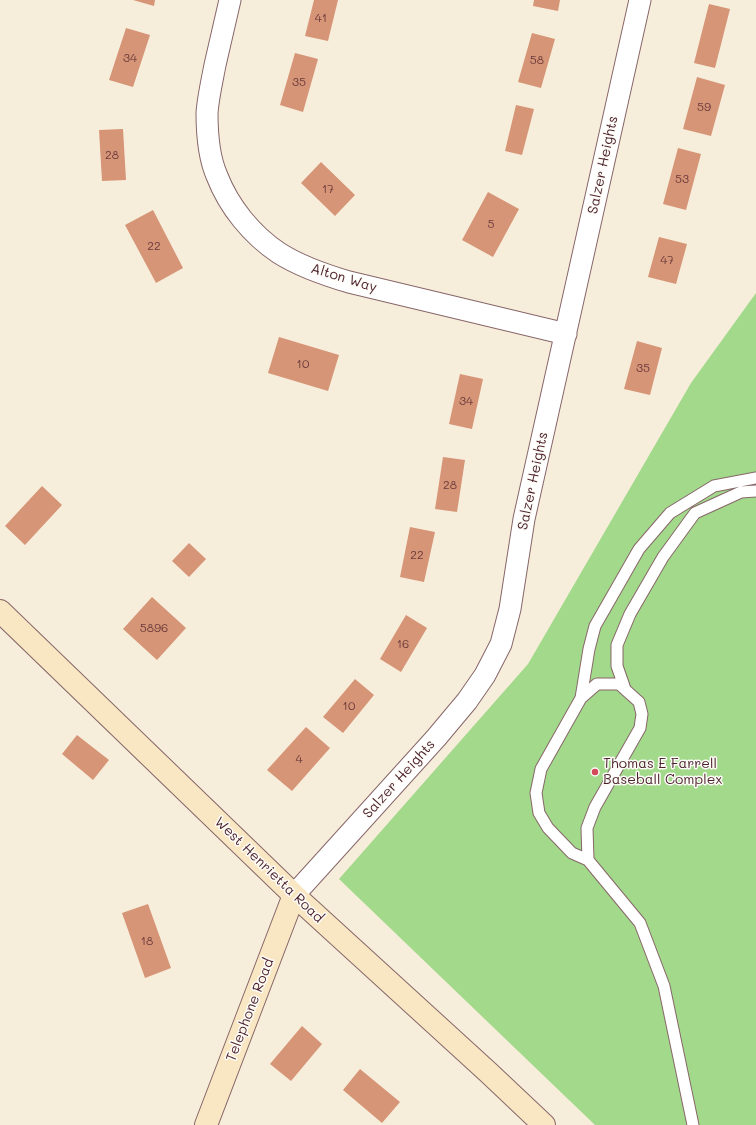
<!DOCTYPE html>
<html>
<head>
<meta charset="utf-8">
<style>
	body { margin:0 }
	canvas { display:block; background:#f7eddb }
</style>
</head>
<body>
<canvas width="756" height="1125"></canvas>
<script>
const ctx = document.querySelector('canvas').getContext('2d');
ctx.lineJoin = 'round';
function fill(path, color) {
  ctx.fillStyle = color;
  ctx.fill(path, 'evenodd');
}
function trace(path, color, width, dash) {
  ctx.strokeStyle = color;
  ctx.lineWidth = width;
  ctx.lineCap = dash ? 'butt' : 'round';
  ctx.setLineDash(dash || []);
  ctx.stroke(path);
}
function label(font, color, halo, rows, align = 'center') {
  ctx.font = font + ' Mali,sans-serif';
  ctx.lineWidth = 3;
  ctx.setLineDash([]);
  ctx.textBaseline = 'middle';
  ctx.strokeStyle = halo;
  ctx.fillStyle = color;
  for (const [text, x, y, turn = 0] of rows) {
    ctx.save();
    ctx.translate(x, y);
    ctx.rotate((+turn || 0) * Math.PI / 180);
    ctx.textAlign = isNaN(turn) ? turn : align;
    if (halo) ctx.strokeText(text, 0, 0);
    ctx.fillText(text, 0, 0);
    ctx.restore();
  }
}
const green = new Path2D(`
	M756 293V1125H595L339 879 528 664 691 383Z`);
const building = new Path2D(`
	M133 0H155L154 6Z
	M314 0H338L328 41 305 36Z
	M534 0H560L558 11 533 6Z
	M709 4 730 9 715 68 694 63Z
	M126 28 150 35 133 87 109 80Z
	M532 33 555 39 541 88 518 82Z
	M295 53 318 59 303 112 280 105Z
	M697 77 725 85 711 136 683 129Z
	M516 105 534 109 522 155 505 151Z
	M123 129 126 180 102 181 99 130Z
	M678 148 701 154 686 210 663 204Z
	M321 162 355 195 335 216 301 183Z
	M488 192 519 209 493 257 462 240Z
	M153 210 183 268 156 283 125 225Z
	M659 237 687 244 676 284 648 277Z
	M279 337 339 355 328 391 268 373Z
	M637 341 662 348 650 395 624 389Z
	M460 374 483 379 472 429 449 424Z
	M443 457 465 460 457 512 435 509Z
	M42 486 62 505 25 545 5 526Z
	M410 527 435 532 424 582 400 577Z
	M189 543 206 559 189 577 172 561Z
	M152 597 186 628 157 660 123 629Z
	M406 615 427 628 401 672 380 659Z
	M355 679 374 695 343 733 323 717Z
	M306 727 330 748 292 791 267 770Z
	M77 735 109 760 93 780 62 754Z
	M148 904 171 968 145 978 122 913Z
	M302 1026 322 1044 291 1081 270 1064Z
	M360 1069 400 1102 382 1123 343 1090Z`);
const lane = new Path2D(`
	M625 689 617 666V645L630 614 663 557 695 513 741 492 756 491
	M581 698 589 649 595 626 639 549 670 513 714 486 756 478
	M588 860 587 828 595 807 640 728 642 714 639 702 619 684H597L581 698 541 769 536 793 539 813 548 828 572 853 588 860 640 923 664 986 693 1125`);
const street = new Path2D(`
	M230 0C225 22 220 44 215 65 212 81 208 98 207 113 207 133 209 158 217 176 229 207 252 235 279 253 301 267 325 275 349 282L566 334
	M294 895 436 738 467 701 485 675 501 644 510 609 524 519 640 0`);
const secondary = new Path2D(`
	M0 611 294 895 489 1073 544 1125
	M206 1125 294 895`);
const markers = [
	[595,772,4,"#d1495b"]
];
const numberNames = [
	["41",321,18],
	["34",130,58],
	["58",537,60],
	["35",299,82],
	["59",704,107],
	["28",112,155],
	["53",682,179],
	["17",328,189],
	["5",491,224],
	["22",154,246],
	["47",667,260],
	["10",303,364],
	["35",643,368],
	["34",466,401],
	["28",450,485],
	["22",417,555],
	["5896",154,628],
	["16",403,644],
	["10",349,706],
	["4",299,759],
	["18",147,941]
];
const streetNames = [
	["Salzer Heights",603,165,-78],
	["Alton Way",344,278,17],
	["Salzer Heights",533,481,-78],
	["Salzer Heights",399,779,-48],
	["West Henrietta Road",269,870,44],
	["Telephone Road",250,1010,-69]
];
const poiNames = [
	["Thomas E Farrell",603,764],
	["Baseball Complex",603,780]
];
fill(green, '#a2d98b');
fill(building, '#d69576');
trace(lane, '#876769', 13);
trace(street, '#876769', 23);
trace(secondary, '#876769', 24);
trace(lane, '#fff', 11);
trace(street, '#fff', 21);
trace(secondary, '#f9e7c3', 22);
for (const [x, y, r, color] of markers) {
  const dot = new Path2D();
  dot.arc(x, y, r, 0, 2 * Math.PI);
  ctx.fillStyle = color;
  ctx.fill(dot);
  trace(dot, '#fdfcf7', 1.5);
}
label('12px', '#6d3c3e', null, numberNames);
label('14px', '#4a1f2b', '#fdfcf7', streetNames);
label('14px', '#4a1f2b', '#fdfcf7', poiNames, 'left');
</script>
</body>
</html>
